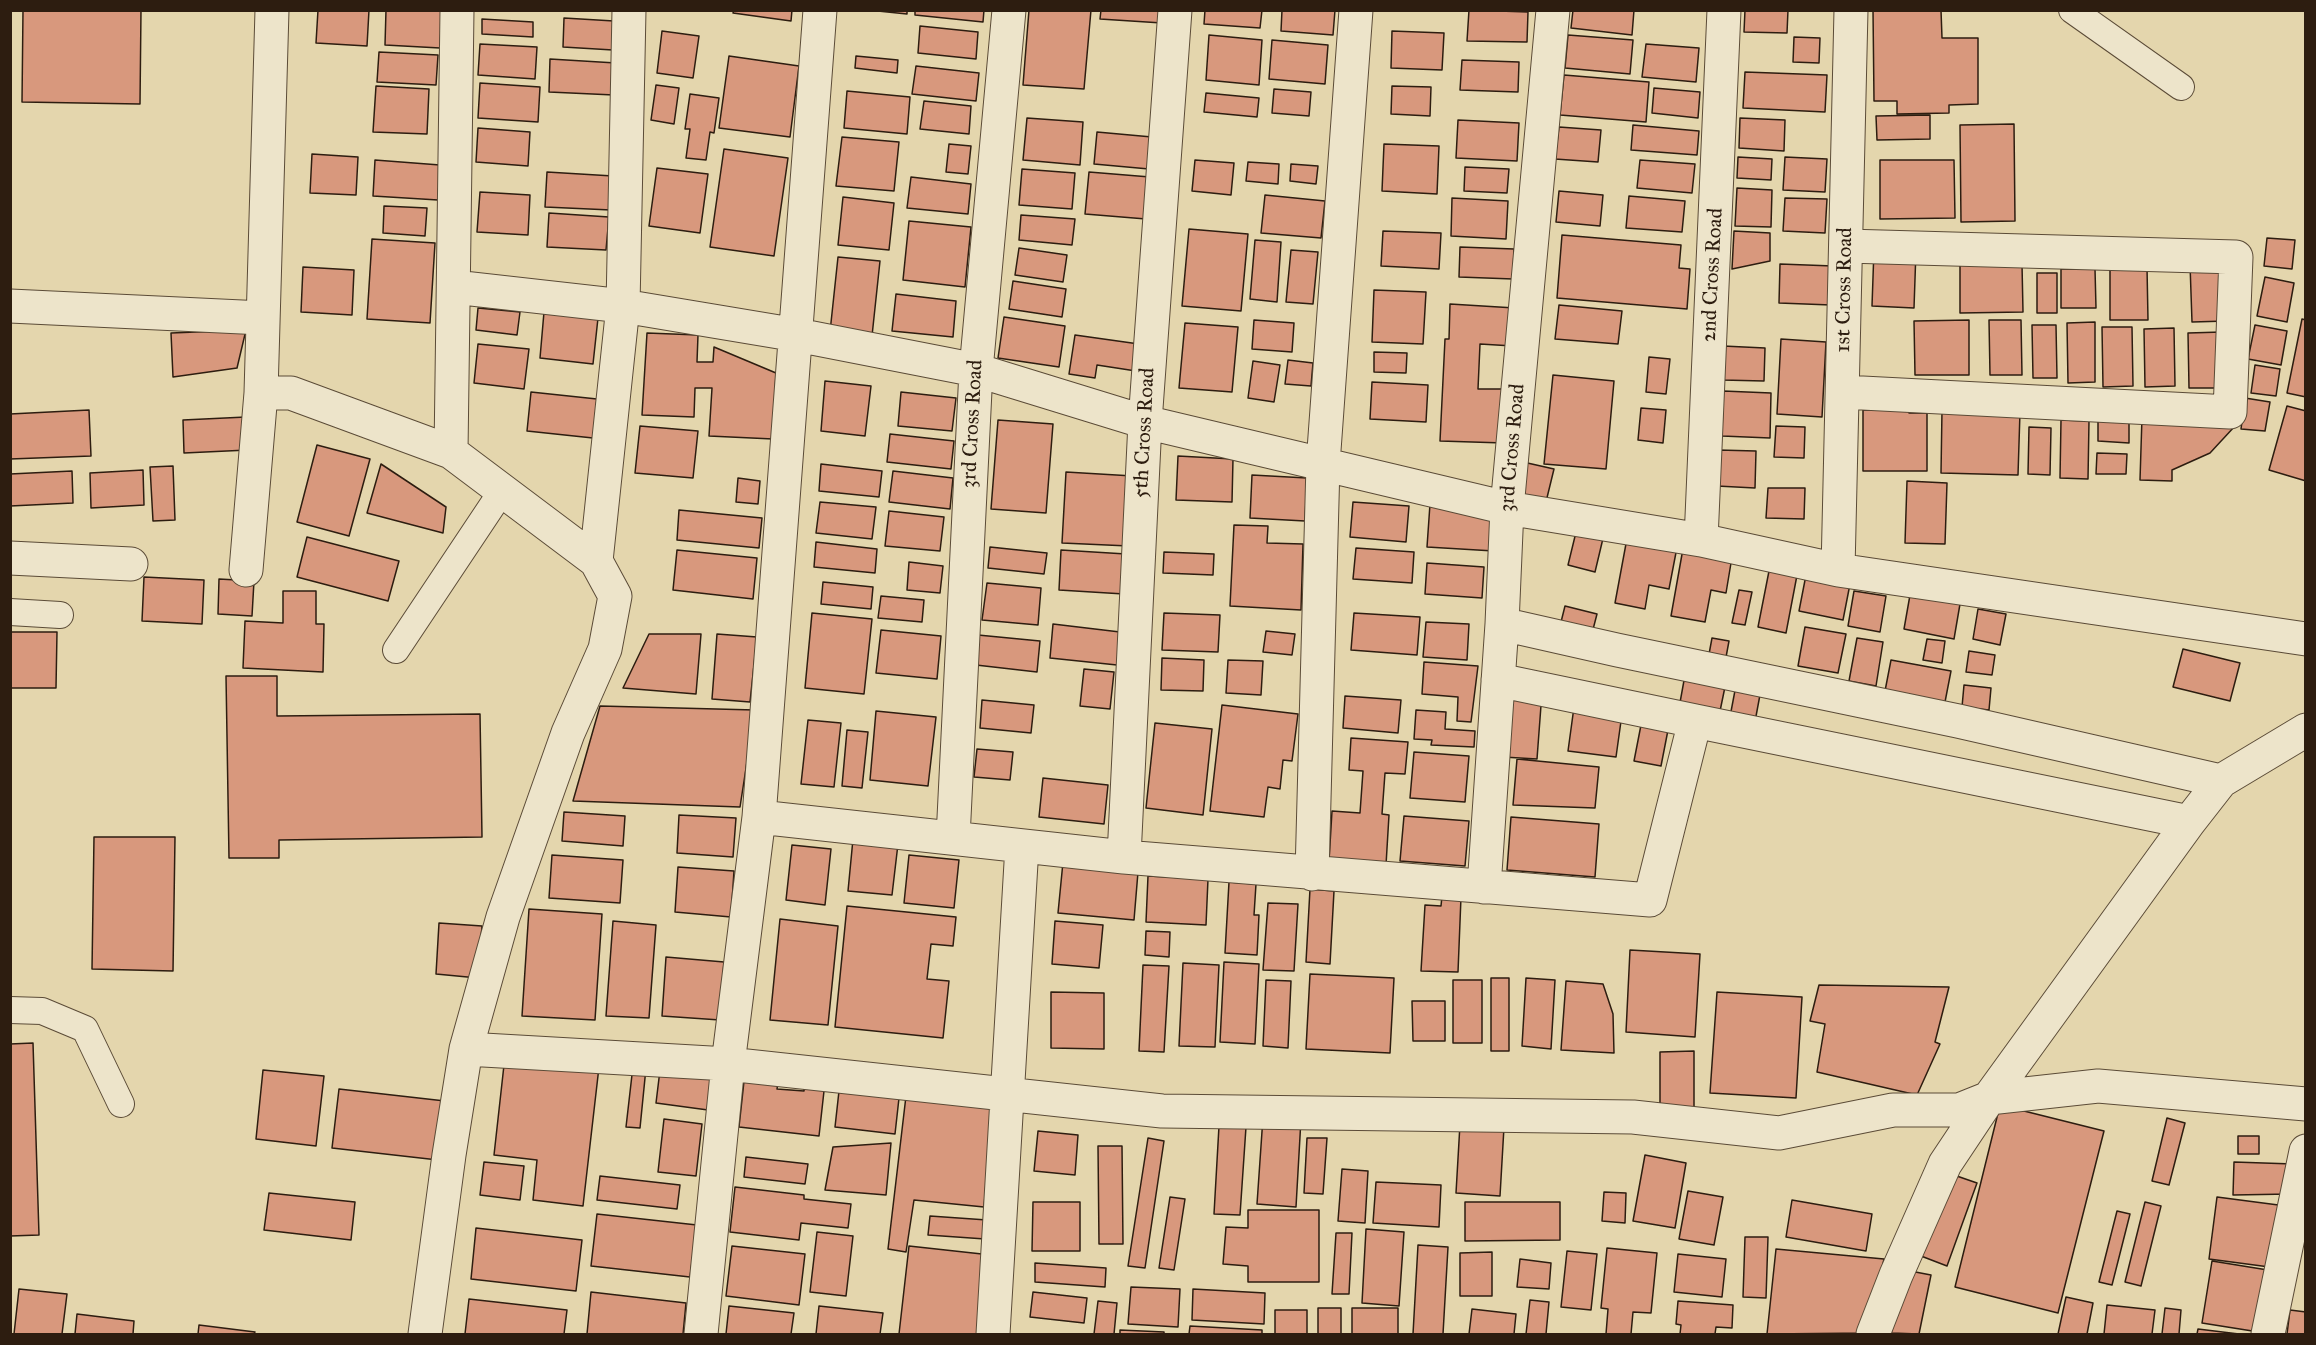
<!DOCTYPE html>
<html>
<head>
<meta charset="utf-8">
<style>
	body { margin:0 }
	#map { position:relative; width:2316px; height:1345px; overflow:hidden; background:#e4d6ad; font-family:"IM FELL Great Primer",serif }
	canvas { display:block }
	.frame { position:absolute; inset:0; border:12px solid #2d1d10; pointer-events:none }
</style>
</head>
<body>
<div id="map">
<canvas width="2316" height="1345"></canvas>
<div class="frame"></div>
</div>
<script>
const ctx = document.querySelector('canvas').getContext('2d');
ctx.lineJoin = 'round';
function fill(path, color) {
  ctx.fillStyle = color;
  ctx.fill(path, 'evenodd');
}
function trace(path, color, width, dash) {
  ctx.strokeStyle = color;
  ctx.lineWidth = width;
  ctx.lineCap = dash ? 'butt' : 'round';
  ctx.setLineDash(dash || []);
  ctx.stroke(path);
}
function label(font, color, halo, rows, align = 'center') {
  ctx.font = font + ' "IM FELL Great Primer",serif';
  ctx.lineWidth = 6;
  ctx.setLineDash([]);
  ctx.textBaseline = 'middle';
  ctx.strokeStyle = halo;
  ctx.fillStyle = color;
  for (const [text, x, y, turn = 0] of rows) {
    ctx.save();
    ctx.translate(x, y);
    ctx.rotate((+turn || 0) * Math.PI / 180);
    ctx.textAlign = isNaN(turn) ? turn : align;
    if (halo) ctx.strokeText(text, 0, 0);
    ctx.fillText(text, 0, 0);
    ctx.restore();
  }
}
const building = new Path2D(`
	M23 10H141L140 104 22 102Z
	M318 10H369L367 46 316 43Z
	M386 10H442L440 48 385 45Z
	M734 10H792L791 21 733 13Z
	M868 10H907V14Z
	M915 10H984L983 22 915 15Z
	M1029 10H1091L1084 89 1023 85Z
	M1101 10H1162V23L1100 19Z
	M1205 10H1262L1260 28 1204 24Z
	M1282 10H1335L1333 35 1281 31Z
	M1469 10 1528 12 1527 42 1467 41Z
	M1573 10H1634L1632 35 1571 28Z
	M1745 10H1788L1787 33 1744 32Z
	M1873 10H1941L1942 38H1978V104L1949 105V113L1897 114V101H1874Z
	M564 18 614 21 613 50 563 47Z
	M482 19 533 22V37L482 34Z
	M920 26 978 32 976 59 918 53Z
	M662 31 699 36 693 78 657 73Z
	M1392 31 1444 33 1442 70 1391 68Z
	M1209 35 1262 40 1259 85 1206 80Z
	M1568 35 1633 40 1630 74 1565 68Z
	M1794 37 1820 38 1819 63 1793 62Z
	M1272 40 1328 45 1325 84 1269 79Z
	M480 44 537 47 535 79 478 75Z
	M1646 44 1699 48 1696 82 1642 77Z
	M379 52 438 55 436 85 377 82Z
	M729 56 799 66 790 137 719 128Z
	M856 56 898 60 897 73 855 68Z
	M550 59 616 63 614 95 549 92Z
	M1462 60 1519 62 1518 92 1460 90Z
	M916 66 979 73 976 101 912 94Z
	M1745 72 1827 75 1825 112 1743 108Z
	M1564 75 1649 82 1646 122 1560 115Z
	M480 83 540 87 538 122 478 118Z
	M656 85 679 88 674 124 651 120Z
	M376 86 429 89 427 134 373 132Z
	M1392 86 1431 87 1430 116 1391 114Z
	M1654 88 1700 92 1698 118 1652 113Z
	M1274 89 1311 92 1309 116 1272 113Z
	M847 91 910 97 907 134 844 128Z
	M1206 93 1259 98 1257 117 1204 112Z
	M690 94 719 98 714 133 710 132 706 160 686 158 690 129H685Z
	M924 101 971 106 969 134 920 129Z
	M1930 115V139L1877 140 1876 116Z
	M1027 118 1083 122 1080 165 1023 160Z
	M1740 118 1785 120 1784 151 1739 148Z
	M1458 120 1519 123 1517 161 1456 158Z
	M2014 124 2015 221 1961 222 1960 125Z
	M1633 125 1699 131 1697 155 1631 150Z
	M1559 127 1601 130 1598 162 1555 159Z
	M478 128 530 132 528 166 476 162Z
	M1097 132 1152 137 1149 169 1094 164Z
	M842 137 899 142 894 191 836 186Z
	M949 144 971 146 968 174 946 172Z
	M1384 144 1439 146 1437 194 1382 191Z
	M724 149 788 158 774 256 710 247Z
	M312 154 358 157 356 195 310 193Z
	M1738 157 1772 159 1771 180 1737 178Z
	M1785 157 1827 159 1825 192 1783 190Z
	M375 160 440 165 438 200 373 196Z
	M1195 160 1234 163 1231 195 1192 191Z
	M1640 160 1695 164 1692 193 1637 188Z
	M1880 160H1954L1955 218 1880 219Z
	M1248 162 1279 164 1278 184 1246 181Z
	M1291 164 1318 166 1316 184 1290 181Z
	M1465 167 1509 169 1507 193 1464 191Z
	M657 168 708 174 700 233 649 226Z
	M1022 169 1075 173 1072 209 1019 205Z
	M547 172 613 176 611 210 545 207Z
	M1089 172 1150 177 1146 219 1085 214Z
	M911 177 971 184 968 214 907 208Z
	M1737 188 1772 190 1771 227 1735 226Z
	M1559 191 1603 195 1600 226 1556 222Z
	M480 192 530 195 528 235 477 232Z
	M1265 195 1325 201 1321 238 1261 233Z
	M1629 196 1685 201 1682 232 1626 228Z
	M843 197 894 203 889 250 838 245Z
	M1452 198 1508 201 1506 239 1451 236Z
	M1785 198 1827 199 1825 233 1783 231Z
	M384 206 427 208 425 236 383 233Z
	M549 213 609 217 606 250 547 247Z
	M1021 215 1075 219 1072 245 1019 240Z
	M909 221 971 227 965 287 903 280Z
	M1189 229 1248 234 1241 311 1182 306Z
	M1383 231 1441 233 1439 269 1381 266Z
	M1734 231 1770 233V261L1732 269Z
	M1562 235 1681 245 1679 268 1690 269 1687 309 1557 298Z
	M2267 238 2295 240 2292 269 2264 266Z
	M372 239 435 243 430 323 367 319Z
	M1255 240 1281 242 1277 302 1250 299Z
	M1460 247 1514 249 1513 279 1459 277Z
	M1019 248 1067 255 1063 282 1015 275Z
	M1874 249 1916 250 1914 308 1872 306Z
	M1291 250 1318 252 1313 304 1286 302Z
	M838 257 880 261 872 336 830 332Z
	M2226 263 2227 321 2192 322 2190 264Z
	M1780 264 1833 266 1831 305 1779 303Z
	M1960 264H2022L2023 312 1960 313Z
	M303 267 354 270 352 315 301 312Z
	M2147 267 2148 320H2110V268Z
	M2061 269H2095L2096 308H2061Z
	M2037 273H2057V313H2037Z
	M2265 277 2294 283 2287 322 2257 316Z
	M1013 281 1066 289 1062 317 1009 309Z
	M1374 290 1426 292 1423 344 1372 342Z
	M896 294 956 301 953 337 892 331Z
	M1450 304 1515 308 1513 346 1480 344 1478 389H1507L1504 443 1440 441 1445 339H1449Z
	M1559 305 1622 311 1618 344 1555 339Z
	M478 308 520 312 517 335 476 330Z
	M544 312 598 318 593 364 540 358Z
	M1004 317 1065 326 1059 367 998 358Z
	M2302 319 2306 320V397L2287 393Z
	M1254 320 1294 323 1292 352 1252 349Z
	M1969 320V375H1915L1914 321Z
	M1989 320H2021L2022 375H1990Z
	M2095 322V382L2068 383 2067 323Z
	M1185 323 1238 327 1232 392 1179 388Z
	M2032 325H2056L2057 378H2033Z
	M2255 325 2287 331 2281 365 2248 359Z
	M2102 327H2132L2133 386 2103 387Z
	M2174 328 2175 386 2145 387 2144 329Z
	M246 330 237 368 173 377 171 333Z
	M2222 332 2223 388H2189L2188 333Z
	M647 333 698 335 697 362H713L714 347 776 373 773 439 709 436 712 388H695L694 417 642 415Z
	M1075 335 1139 344 1136 371 1097 365 1095 378 1069 374Z
	M1781 339 1826 342 1822 417 1777 414Z
	M478 344 529 349 524 389 474 383Z
	M1723 346 1765 348 1764 381 1722 380Z
	M1374 352 1407 353 1406 373 1374 372Z
	M1649 357 1670 359 1666 394 1646 392Z
	M1288 360 1313 363 1311 386 1285 384Z
	M1253 361 1280 365 1274 402 1248 398Z
	M2255 365 2280 369 2276 396 2251 393Z
	M1553 375 1614 381 1606 469 1544 464Z
	M825 381 871 386 865 436 821 431Z
	M1372 382 1428 385 1426 422 1370 419Z
	M1723 391 1771 393 1770 438 1722 436Z
	M531 392 597 399 593 438 527 431Z
	M901 392 956 398 952 431 898 426Z
	M2245 398 2270 402 2265 431 2241 429Z
	M1909 404V413H1927V471H1863V410H1886Z
	M2287 406 2306 411V481L2269 470Z
	M1641 408 1666 410 1663 443 1638 440Z
	M89 410 91 456 10 459V414Z
	M1942 410 2020 412 2018 475 1941 473Z
	M246 417 248 450 184 453 183 420Z
	M2142 417 2235 426 2210 453 2172 470V481L2140 480Z
	M998 420 1053 424 1046 513 991 509Z
	M2061 420 2089 421 2088 479 2060 478Z
	M2098 421 2129 422V443L2098 441Z
	M640 426 698 431 693 478 635 473Z
	M1776 426 1805 427 1804 458 1774 457Z
	M2029 427 2051 428 2050 475 2028 474Z
	M890 434 954 441 951 469 887 462Z
	M317 445 370 459 349 536 297 522Z
	M1718 450 1756 451 1755 488 1717 486Z
	M2097 453 2127 454 2126 474H2096Z
	M1178 456 1233 459 1232 502 1176 500Z
	M1523 462 1554 469 1544 510 1513 502Z
	M381 464 446 507 443 533 367 513Z
	M821 464 882 471 879 497 819 491Z
	M173 466 175 520 153 521 150 467Z
	M143 470 144 505 91 508 90 473Z
	M72 471 73 503 10 506V474Z
	M893 471 953 478 950 509 889 502Z
	M1066 472 1133 476 1129 546 1062 543Z
	M1252 475 1307 478 1305 521 1250 518Z
	M738 478 760 481 758 504 736 502Z
	M1907 481 1947 483 1945 544 1905 543Z
	M1768 488H1805L1804 519 1766 518Z
	M820 502 876 507 872 539 816 533Z
	M1353 502 1409 506 1406 542 1350 537Z
	M1430 504 1497 509 1494 551 1427 547Z
	M679 510 762 518 759 548 677 540Z
	M889 511 944 517 940 551 885 546Z
	M1578 524 1605 530 1595 572 1568 565Z
	M1234 525 1268 526 1267 543 1303 544 1301 610 1230 606Z
	M1628 533 1678 542 1669 589 1649 585 1645 609 1615 603Z
	M307 537 399 561 388 601 297 577Z
	M816 542 877 549 875 573 814 567Z
	M1684 543 1733 551 1726 593 1711 590 1705 622 1671 616Z
	M990 547 1047 553 1044 574 988 568Z
	M1356 548 1414 552 1412 583 1353 579Z
	M677 550 757 558 753 599 673 590Z
	M1061 550 1126 554 1124 594 1059 590Z
	M1164 552 1214 554 1213 575 1163 573Z
	M909 562 943 566 940 593 907 590Z
	M1427 563 1484 567 1482 598 1425 594Z
	M1770 566 1798 570 1786 633 1758 627Z
	M1806 575 1850 584 1843 620 1799 611Z
	M144 577 204 580 202 624 142 621Z
	M219 579 254 581 252 616 218 614Z
	M823 582 873 587 871 609 821 604Z
	M987 583 1041 588 1038 625 982 620Z
	M1739 590 1752 592 1745 625 1732 623Z
	M283 591H316V624H324L323 672 243 668 245 621 283 623Z
	M1854 591 1886 596 1880 632 1848 626Z
	M1910 595 1960 604 1954 639 1904 629Z
	M881 596 924 600 922 622 878 618Z
	M1565 606 1597 614 1590 641 1558 634Z
	M1978 609 2006 614 2000 645 1973 639Z
	M812 613 872 619 864 694 805 688Z
	M1164 613 1220 615 1218 652 1162 650Z
	M1354 613 1420 617 1417 655 1351 650Z
	M1426 622 1469 624 1467 660 1423 657Z
	M1053 624 1120 632 1117 665 1050 658Z
	M1805 627 1846 634 1838 673 1798 666Z
	M881 630 941 636 937 679 876 673Z
	M1266 631 1295 634 1292 655 1263 652Z
	M10 632H57L56 688H10Z
	M649 634H701L696 694 623 688Z
	M717 634 757 637 750 702 712 699Z
	M978 635 1040 641 1037 672 976 665Z
	M1712 638 1729 641 1724 668 1707 665Z
	M1857 638 1883 642 1876 686 1849 681Z
	M1927 639 1945 641 1942 663 1923 660Z
	M2183 649 2240 663 2230 701 2173 687Z
	M1969 651 1995 655 1992 675 1966 672Z
	M1162 658 1204 660 1203 691 1161 690Z
	M1228 660 1263 661 1261 695 1226 693Z
	M1891 660 1951 671 1945 702 1885 691Z
	M1424 662 1478 666 1471 722 1457 721 1458 697 1422 694Z
	M1084 669 1114 672 1110 709 1080 706Z
	M1685 675 1726 682 1719 716 1679 708Z
	M226 676H277V716L480 714 482 837 279 840V858H229Z
	M1737 680 1762 684 1754 727 1729 722Z
	M1964 685 1991 688 1989 710 1962 707Z
	M1508 689 1542 692 1537 759 1503 757Z
	M1345 696 1401 700 1398 733 1343 728Z
	M982 700 1034 705 1031 733 980 728Z
	M1222 705 1298 714 1292 761 1283 760 1280 789 1268 787 1264 817 1210 811Z
	M600 706 755 710 740 807 573 801Z
	M1574 707 1622 714 1616 757 1568 751Z
	M1416 710 1446 712 1445 729 1475 731 1474 747 1431 745 1432 740 1414 739Z
	M876 711 936 717 928 786 870 780Z
	M808 720 841 723 834 787 801 784Z
	M1155 723 1212 729 1203 815 1146 808Z
	M1641 725 1668 730 1661 766 1634 761Z
	M847 730 868 732 862 788 842 786Z
	M1351 738 1408 742 1405 774 1385 773 1382 814 1389 815 1386 865 1329 861 1332 811 1360 813 1363 771 1349 770Z
	M977 749 1013 752 1010 780 974 777Z
	M1414 752 1469 756 1465 802 1410 798Z
	M1517 759 1599 767 1595 808 1513 805Z
	M1043 778 1108 785 1104 824 1039 817Z
	M564 812 625 816 623 846 562 841Z
	M679 815 736 818 733 857 677 853Z
	M1404 816 1469 821 1465 866 1400 861Z
	M1511 817 1599 824 1595 877 1507 870Z
	M94 837H175L173 971 92 969Z
	M853 839 898 844 892 895 848 891Z
	M792 845 831 849 825 905 786 900Z
	M552 855 623 860 620 903 549 898Z
	M909 855 959 860 954 908 904 903Z
	M1063 862 1138 872 1134 920 1058 913Z
	M678 867 734 871 731 917 675 912Z
	M1148 876 1208 879 1206 925 1146 922Z
	M1229 882 1256 884 1254 915H1259L1257 955 1225 953Z
	M1310 889 1334 891 1330 964 1306 962Z
	M1442 896 1461 897 1458 972 1421 971 1425 905 1441 906Z
	M1268 903 1298 904 1294 971 1263 970Z
	M847 906 956 917 953 946 931 944 927 979 949 981 943 1038 835 1027Z
	M529 909 602 914 595 1020 522 1016Z
	M780 919 838 926 828 1025 770 1020Z
	M613 921 656 925 649 1018 606 1016Z
	M1055 921 1103 925 1099 968 1052 964Z
	M439 923 482 926 478 978 436 974Z
	M1146 931 1170 932 1169 957 1145 955Z
	M1630 950 1700 954 1695 1037 1626 1032Z
	M666 957 724 962 720 1020 662 1016Z
	M1224 962 1259 964 1255 1044 1220 1042Z
	M1183 963 1219 965 1215 1047 1179 1046Z
	M1143 965 1169 966 1164 1052 1139 1051Z
	M1310 974 1394 978 1390 1053 1306 1049Z
	M1491 978H1509V1051H1491Z
	M1526 978 1555 980 1551 1049 1522 1046Z
	M1266 980 1291 981 1288 1048 1263 1046Z
	M1453 980H1482V1043H1453Z
	M1566 981 1603 984 1613 1014 1614 1053 1561 1050Z
	M1819 985 1949 987 1935 1042 1940 1044 1917 1095 1817 1072 1825 1024 1810 1021Z
	M1051 992 1104 993V1049L1051 1048Z
	M1717 992 1802 997 1796 1098 1710 1093Z
	M1412 1001H1445V1041H1413Z
	M33 1043 39 1235 10 1236V1044Z
	M1694 1051V1109H1660V1052Z
	M505 1056 599 1067 583 1206 533 1200 537 1160 494 1155Z
	M633 1066 646 1068 640 1128 626 1127Z
	M263 1070 324 1076 316 1146 256 1139Z
	M660 1070 712 1076 708 1110 656 1103Z
	M745 1072 779 1076 777 1089 804 1091 805 1079 825 1082 819 1136 739 1127Z
	M840 1082 900 1089 895 1134 835 1127Z
	M339 1089 445 1101 438 1160 332 1148Z
	M906 1096 993 1104 984 1207 914 1200 906 1252 888 1249Z
	M2000 1105 2104 1131 2058 1313 1955 1287Z
	M1263 1117 1301 1119 1296 1207 1257 1204Z
	M2167 1118 2185 1123 2169 1185 2152 1181Z
	M664 1119 702 1124 696 1176 658 1172Z
	M1460 1124 1504 1127 1500 1196 1456 1193Z
	M1219 1126 1246 1127 1240 1215 1214 1214Z
	M1038 1131 1078 1135 1075 1175 1034 1171Z
	M2238 1136H2259V1154H2238Z
	M1148 1138 1164 1141 1145 1268 1128 1266Z
	M1307 1138H1327L1323 1194 1304 1193Z
	M891 1143 886 1195 825 1190 833 1147Z
	M1098 1146H1122L1123 1244H1099Z
	M1645 1155 1686 1163 1675 1228 1633 1221Z
	M746 1157 808 1164 805 1184 744 1177Z
	M484 1162 524 1166 520 1200 480 1195Z
	M2234 1162 2293 1164 2290 1194 2233 1195Z
	M1342 1169 1368 1171 1365 1223 1338 1221Z
	M1951 1174 1977 1183 1947 1266 1921 1256Z
	M600 1176 680 1185 677 1209 597 1200Z
	M1376 1182 1441 1185 1439 1227 1373 1223Z
	M735 1187 804 1195V1199L851 1204 848 1228 801 1223 799 1240 730 1232Z
	M1688 1191 1723 1197 1714 1245 1679 1239Z
	M1604 1192 1626 1193 1625 1223 1602 1221Z
	M269 1193 355 1202 351 1240 264 1230Z
	M1170 1197 1185 1199 1174 1270 1159 1268Z
	M2217 1197 2286 1206 2277 1268 2209 1259Z
	M1792 1200 1872 1214 1866 1251 1786 1237Z
	M1033 1202H1080V1251H1032Z
	M1465 1202H1560V1240L1465 1241Z
	M2145 1202 2161 1206 2141 1286 2125 1282Z
	M1248 1210H1319V1282H1248V1266L1223 1264 1226 1227 1248 1228Z
	M2117 1211 2130 1214 2112 1285 2099 1282Z
	M597 1214 697 1225 690 1277 591 1266Z
	M930 1216 987 1220 985 1239 928 1235Z
	M476 1228 582 1240 576 1291 471 1279Z
	M1366 1229 1404 1232 1399 1306 1362 1303Z
	M817 1232 853 1236 846 1296 810 1292Z
	M1336 1233H1352L1349 1294H1332Z
	M1745 1237H1768L1766 1298 1743 1297Z
	M1418 1245 1448 1247 1443 1334H1413Z
	M732 1246 805 1254 799 1305 726 1296Z
	M909 1246 991 1255 982 1334H899Z
	M1607 1248 1657 1253 1651 1313 1633 1312 1631 1334H1606L1608 1309 1601 1308Z
	M1776 1249 1884 1259 1869 1333 1767 1334Z
	M1567 1251 1597 1254 1591 1310 1561 1307Z
	M1492 1252V1296H1460V1253Z
	M1678 1254 1726 1259 1722 1297 1674 1292Z
	M1520 1259 1551 1263 1549 1289 1517 1287Z
	M2212 1261 2274 1271 2265 1333 2202 1323Z
	M1035 1263 1106 1268 1105 1287 1035 1282Z
	M1905 1270 1931 1275 1919 1334 1891 1333Z
	M1131 1287 1180 1289 1178 1327 1128 1324Z
	M19 1289 67 1294 62 1334H14Z
	M1193 1289 1265 1293 1264 1324 1192 1320Z
	M591 1292 686 1303 683 1334H587Z
	M1033 1292 1087 1298 1084 1323 1030 1317Z
	M2066 1297 2093 1303 2087 1334H2058Z
	M469 1299 567 1310 564 1334H465Z
	M1530 1300 1549 1302 1546 1334H1526Z
	M1098 1301 1117 1303 1114 1334H1094Z
	M1678 1301 1733 1305 1732 1328 1716 1327 1715 1334H1680L1681 1325 1676 1324Z
	M2107 1305 2155 1310 2152 1334H2104Z
	M729 1306 794 1313 791 1334H726Z
	M819 1306 883 1313 880 1334H816Z
	M1318 1308H1341V1334H1318Z
	M1352 1308H1398V1334H1352Z
	M2165 1308 2181 1310 2179 1334H2162Z
	M1472 1309 1516 1314 1514 1334H1469Z
	M1275 1310H1307V1334H1275Z
	M2290 1310 2306 1312V1334H2287Z
	M77 1314 134 1321 133 1334H75Z
	M199 1325 255 1332 254 1334H198Z
	M1190 1326 1262 1330V1334H1189Z
	M2198 1329 2239 1334H2197Z
	M1120 1330 1164 1332V1334H1120Z`);
const lane = new Path2D(`
	M2072 10 2181 87
	M10 612 60 615
	M396 650 502 491
	M10 1010 42 1011 85 1029 121 1104`);
const street = new Path2D(`
	M272 10 261 393H291L451 452 596 561 615 596 605 649 568 733 503 917 466 1049 449 1155 425 1334
	M629 10 623 306 797 335 976 370 1145 422 1507 508 1701 540 1838 570 2306 639
	M454 287 623 306 596 561
	M10 306 263 318
	M1843 392 2230 412 2236 257 1846 246
	M451 452 457 10
	M1701 540 1724 10
	M10 558 131 564
	M246 570 261 393
	M1838 570 1851 10
	M1502 624 1617 650 1958 721 2221 781
	M1498 680 1695 721
	M759 817 1124 857 1650 900 1695 721 2189 822 1989 1098 1945 1164 1896 1275 1873 1334
	M2189 822 2221 781 2306 730
	M953 838 976 370 1009 10
	M1124 857 1145 422 1175 10
	M1312 874 1323 464 1356 10
	M1484 887 1502 624 1507 508 1553 10
	M466 1049 728 1064 1162 1111 1633 1117 1779 1133 1893 1110H1959L1989 1098 2098 1086 2306 1104
	M701 1334 728 1064 759 817 820 10
	M993 1334 1022 846
	M2268 1334 2306 1151`);
const streetNames = [
	["2nd Cross Road",1713,275,-87],
	["1st Cross Road",1845,290,-89],
	["3rd Cross Road",973,424,-87],
	["5th Cross Road",1145,433,-87],
	["3rd Cross Road",1513,448,-85]
];
fill(building, '#d8987d');
trace(building, '#2d1d10', 1.5);
trace(lane, '#5b4b37', 28);
trace(street, '#5b4b37', 35);
trace(lane, '#ede4ca', 26);
trace(street, '#ede4ca', 33);
label('21px', '#2d1d10', '#ede4ca', streetNames);
</script>
</body>
</html>
